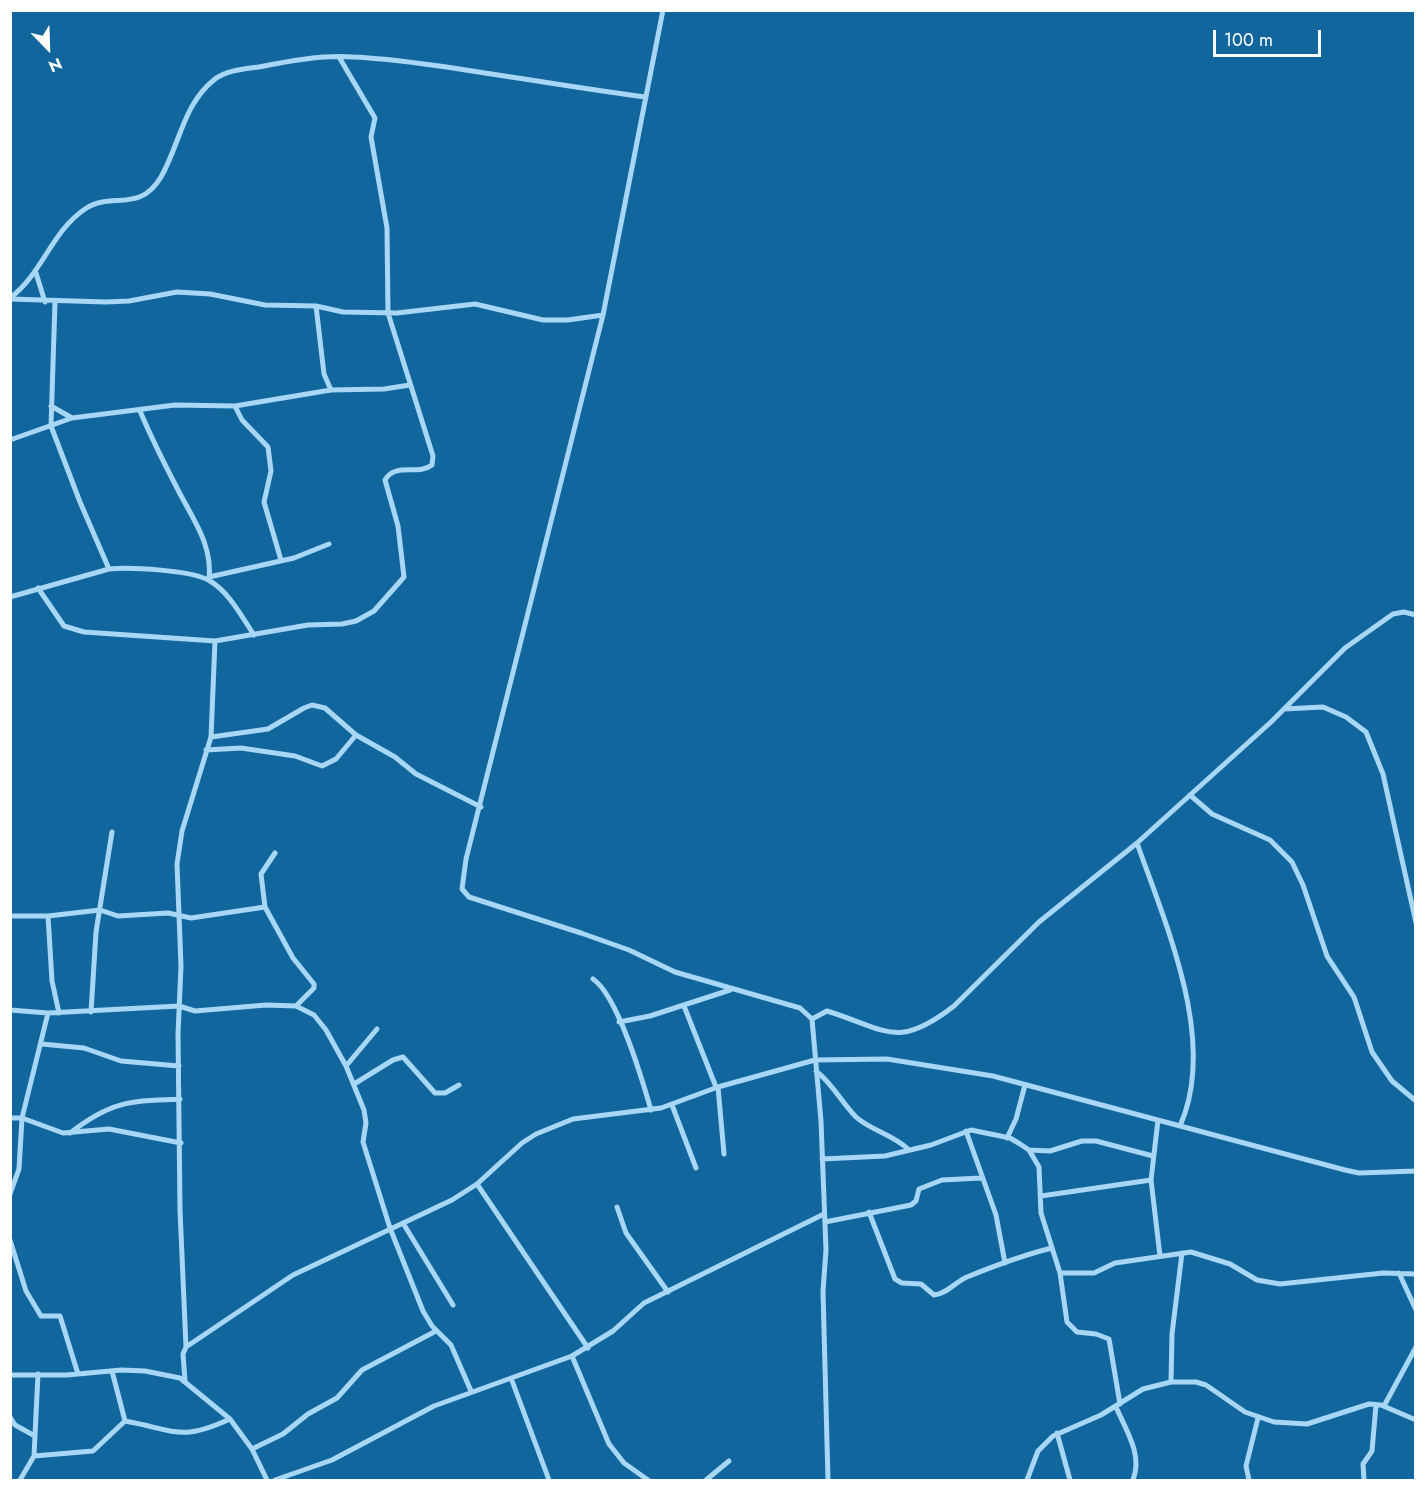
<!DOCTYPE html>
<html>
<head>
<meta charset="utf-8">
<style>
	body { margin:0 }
	#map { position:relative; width:1426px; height:1491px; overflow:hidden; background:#11669e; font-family:Jost,sans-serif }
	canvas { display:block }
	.frame { position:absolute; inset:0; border:12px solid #fff; pointer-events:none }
	.north { position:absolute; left:18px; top:18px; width:60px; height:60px; -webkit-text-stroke:4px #11669e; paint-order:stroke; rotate:157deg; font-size:16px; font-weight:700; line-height:24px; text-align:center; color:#fff }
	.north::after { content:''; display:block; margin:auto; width:21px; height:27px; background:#fff; clip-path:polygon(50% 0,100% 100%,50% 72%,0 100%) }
	.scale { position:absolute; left:1213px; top:30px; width:108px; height:27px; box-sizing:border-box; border:3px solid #fff; border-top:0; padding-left:8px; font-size:18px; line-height:21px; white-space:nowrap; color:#fff; -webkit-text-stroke:4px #11669e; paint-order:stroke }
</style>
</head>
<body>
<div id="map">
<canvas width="1426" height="1491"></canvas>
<div class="frame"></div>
<div class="north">N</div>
<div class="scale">100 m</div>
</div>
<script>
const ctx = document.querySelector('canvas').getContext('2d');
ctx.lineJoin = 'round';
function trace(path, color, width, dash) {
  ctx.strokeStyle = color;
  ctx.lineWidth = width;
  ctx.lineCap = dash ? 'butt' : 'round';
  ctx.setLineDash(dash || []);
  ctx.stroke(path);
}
const street = new Path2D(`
	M663 10 603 315 466 859 462 889 469 897 581 933 629 950 675 972 800 1008 812 1019 821 1121 826 1250 823 1291 828 1480
	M36 273 45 302
	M10 298C43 273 51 232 85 209 111 191 139 214 161 177 180 144 183 104 215 79 227 70 245 69 259 67 289 61 322 55 353 57 382 58 410 62 439 66 508 76 576 88 645 97
	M10 299 106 302 129 301 177 292 210 294 265 305 316 306 343 312 397 313 475 304 543 320H568L603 315
	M55 302 51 426 80 502 109 569
	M316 306 324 374 331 390
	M51 406 72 418
	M235 406 242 420 268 447 271 471 264 502 281 560
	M140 411C151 437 164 463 177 488 192 518 213 544 209 580
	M10 440 72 418 175 405 235 406 331 390 384 389 410 385
	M209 577 294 558 329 544
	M38 588 64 626 84 632 215 641 308 625 342 624 356 621 374 611 404 577 398 526 385 480C395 462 418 476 432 465L433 456 388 313 387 228 371 137 375 118 339 57
	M10 597 109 569C130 567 193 570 210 581 229 592 242 617 254 635
	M1284 709 1323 707 1346 717 1366 732 1383 774 1416 923
	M211 737 268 729 304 708 312 705 325 708 356 735 395 757 416 774 481 807
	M206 750 241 748 295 756 322 766 336 759 356 735
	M1190 795 1212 814 1270 840 1292 862 1303 885 1327 956 1354 997 1372 1052 1392 1081 1416 1101
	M1137 843C1166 926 1218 1041 1180 1126
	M275 853 261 874 265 907 293 958 314 984V988L296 1006
	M10 916H48L100 910 118 916 168 913 191 918 265 907
	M48 916 52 981 59 1013
	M593 979C618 996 642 1079 651 1110
	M684 1006 716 1087
	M10 1010 48 1013 179 1006 195 1011 266 1005 296 1006 314 1015 326 1030 346 1066 364 1110 366 1123 363 1142 390 1228 423 1311 432 1326 451 1345 471 1391
	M91 1012 96 932 112 832
	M812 1019 827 1011C888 1030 897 1050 954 1006L1039 922 1137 843 1271 722 1345 648 1393 614 1404 612 1416 615
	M619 1022 650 1016 730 990
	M42 1044 84 1048 121 1061 179 1066
	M346 1066 377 1029
	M816 1071C833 1084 841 1102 856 1117 870 1130 892 1134 908 1149
	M354 1084 393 1060 403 1057 435 1093H445L459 1085
	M718 1087 724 1154
	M672 1105 696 1168
	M10 1118H22L63 1133 109 1129 181 1143
	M1158 1120 1151 1180 1160 1256
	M966 1131 996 1215 1005 1263
	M70 1133C111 1101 130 1101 180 1099
	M1007 1138 1016 1119 1025 1085
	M1029 1150 1050 1151 1082 1141H1096L1153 1156
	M822 1159 885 1156 931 1145 971 1130 1010 1138 1020 1144 1029 1150 1039 1167 1041 1213 1060 1273 1067 1322 1077 1332 1096 1334 1109 1339 1120 1404
	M477 1184 588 1348
	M10 1194 19 1169 22 1118 48 1013
	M1041 1196 1151 1180
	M617 1207 626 1233 668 1292
	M869 1212 895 1279 902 1283 921 1284 934 1295C947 1294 955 1282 967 1277 994 1266 1023 1255 1052 1248
	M825 1222 911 1205 916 1201 919 1189 942 1180 981 1178
	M403 1223 453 1305
	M10 1240 26 1291 41 1316H60L78 1374
	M1060 1273H1094L1115 1263 1191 1252 1230 1264 1257 1280 1280 1284 1383 1273 1416 1274
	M1399 1273 1416 1310
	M186 1347 180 1210 178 1034 181 966 177 864 182 831 211 737 215 641
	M572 1356 609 1444 624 1463 648 1480
	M112 1371 125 1421C175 1430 180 1442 230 1419
	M10 1375H67L121 1370 145 1371 180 1378 230 1419 252 1449 267 1480
	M511 1378 549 1480
	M185 1381 183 1354 186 1347 293 1275 452 1200 477 1184 522 1143 536 1134 573 1119 661 1108 718 1087 815 1060 887 1059 993 1076 1345 1170 1359 1173 1416 1171
	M1171 1382 1172 1334 1182 1253
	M1384 1406 1416 1347
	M1116 1407C1126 1430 1143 1455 1133 1480
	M10 1417 15 1425 35 1436
	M1057 1433 1070 1480
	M252 1449 283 1434 308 1414 337 1398 362 1370 436 1331
	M34 1456 93 1451 125 1421
	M20 1480 34 1456 38 1374
	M275 1480 332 1460 434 1406 572 1356 613 1331 644 1303 824 1214
	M706 1480 729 1461
	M1027 1480 1038 1451 1053 1436 1101 1415 1143 1389 1171 1382H1196L1206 1385 1245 1412 1274 1422 1307 1424 1369 1404 1381 1405 1416 1420
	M1249 1480 1246 1466 1258 1418
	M1364 1480 1363 1464 1372 1451 1376 1405`);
trace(street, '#a7d7f5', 5);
</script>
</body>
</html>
